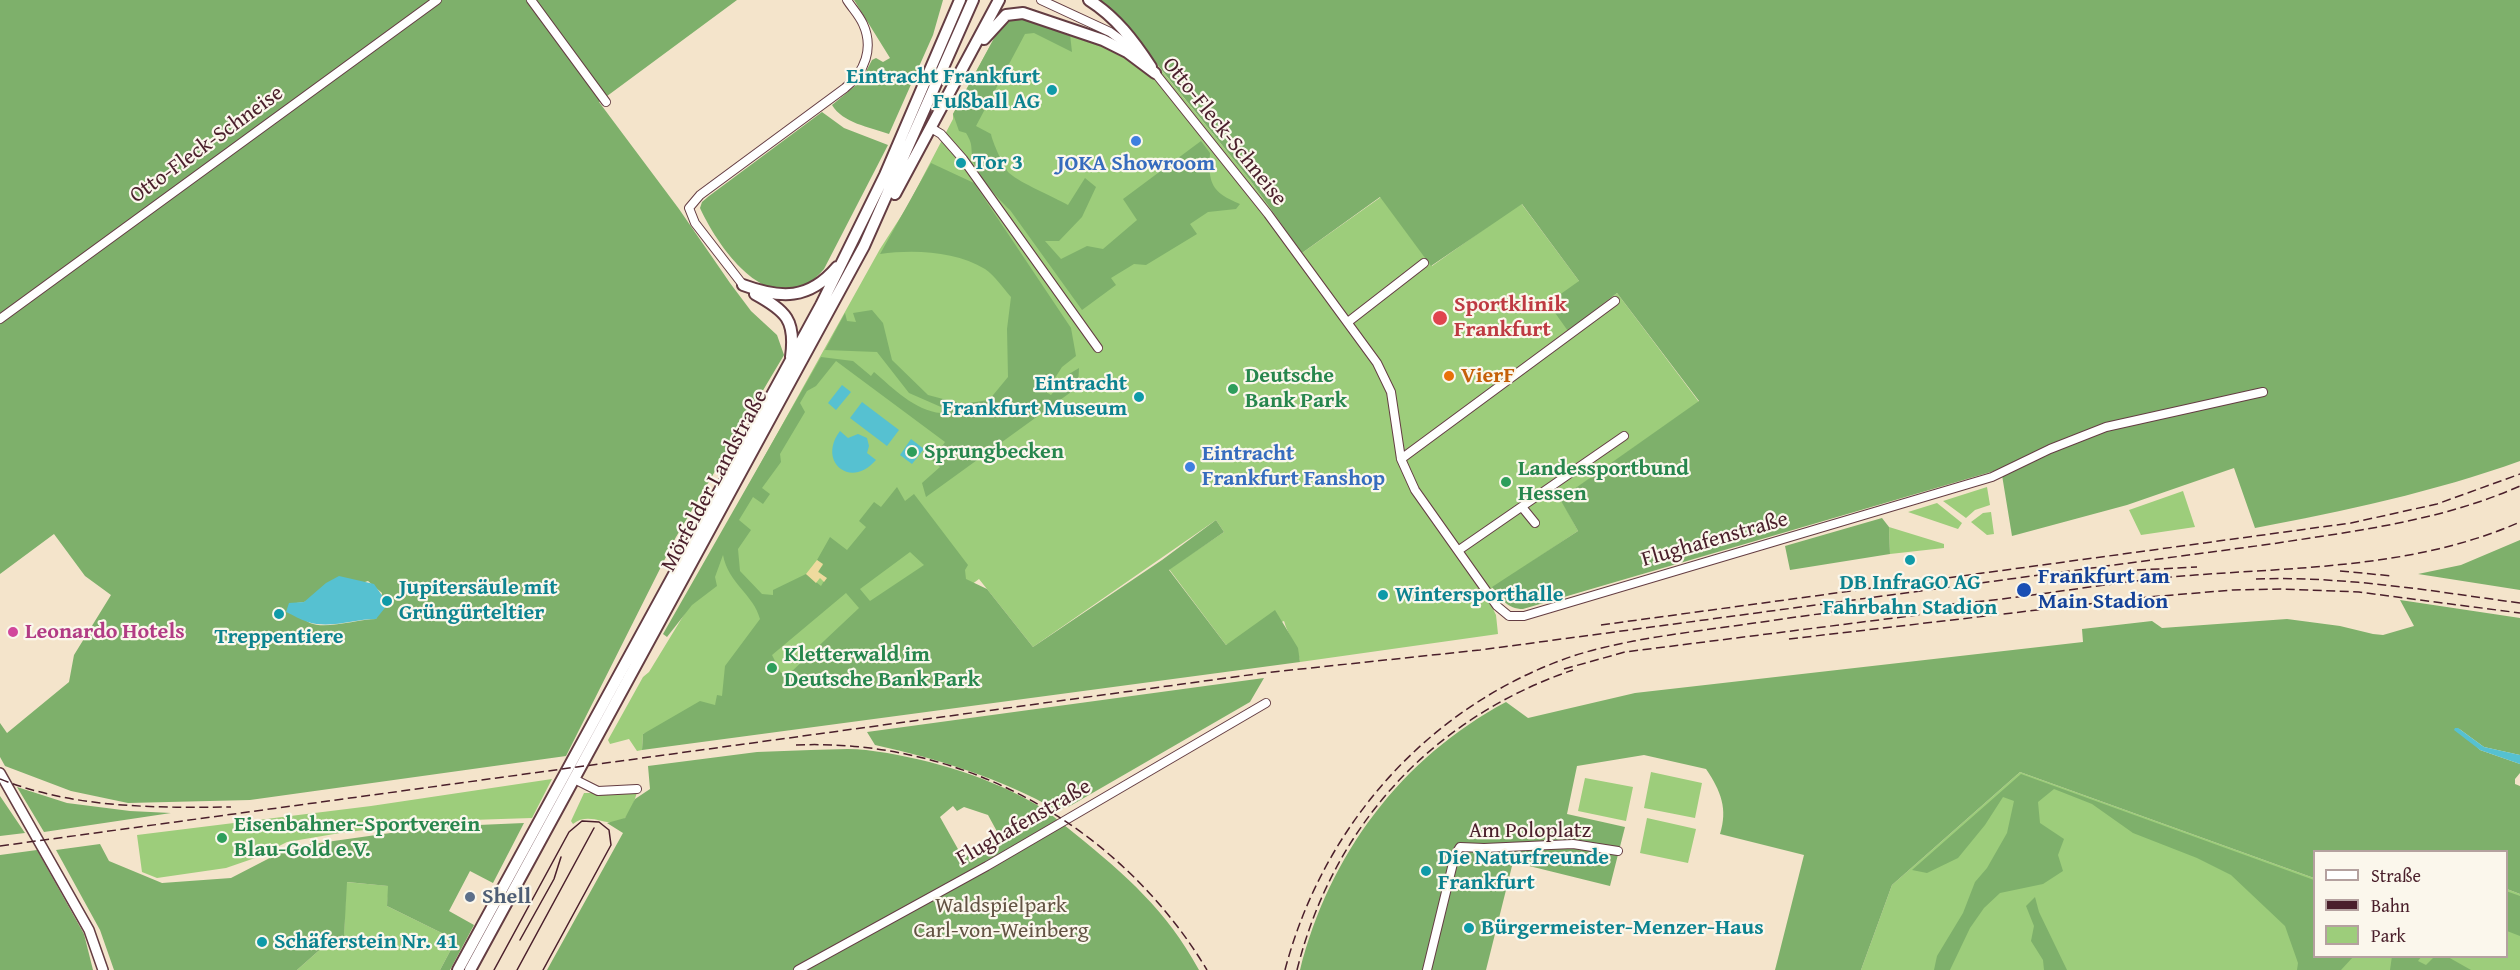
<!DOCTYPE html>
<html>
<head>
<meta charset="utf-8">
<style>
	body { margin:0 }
	#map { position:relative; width:2520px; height:970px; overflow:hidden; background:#f4e4cb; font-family:"Gentium Book Plus",serif }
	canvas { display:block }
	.legend { position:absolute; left:2313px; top:850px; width:195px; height:108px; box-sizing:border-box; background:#fbf7ec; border:2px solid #b4a19f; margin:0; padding:8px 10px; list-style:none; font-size:18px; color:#4a1f2b }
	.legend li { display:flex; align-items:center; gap:12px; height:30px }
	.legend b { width:30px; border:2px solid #b4a19f }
</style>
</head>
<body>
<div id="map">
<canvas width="2520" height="970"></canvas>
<ul class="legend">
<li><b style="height:8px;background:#fff"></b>Straße</li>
<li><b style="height:8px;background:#4a1f2b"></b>Bahn</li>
<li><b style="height:16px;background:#9dcd7b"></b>Park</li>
</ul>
</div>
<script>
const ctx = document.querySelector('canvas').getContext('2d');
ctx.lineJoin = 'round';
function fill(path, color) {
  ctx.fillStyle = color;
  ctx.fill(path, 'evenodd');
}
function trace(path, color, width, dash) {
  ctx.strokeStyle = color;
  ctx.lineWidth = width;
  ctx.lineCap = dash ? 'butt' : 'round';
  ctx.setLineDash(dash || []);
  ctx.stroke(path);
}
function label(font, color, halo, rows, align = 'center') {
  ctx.font = font + ' "Gentium Book Plus",serif';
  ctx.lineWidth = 4.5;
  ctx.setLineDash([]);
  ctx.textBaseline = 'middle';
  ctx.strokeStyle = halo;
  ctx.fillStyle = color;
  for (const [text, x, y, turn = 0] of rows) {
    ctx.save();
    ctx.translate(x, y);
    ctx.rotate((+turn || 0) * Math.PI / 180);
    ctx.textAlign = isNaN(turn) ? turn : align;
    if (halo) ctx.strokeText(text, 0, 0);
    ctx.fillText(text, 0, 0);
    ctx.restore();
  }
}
const green = new Path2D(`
	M1008 17C1051 20 1112 43 1144 71L1155 62 1250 180 1302 253 1381 197 1432 266 1521 203 1579 281 1568 330 1617 293 1699 402 1561 499 1578 531 1485 593 1496 615 1498 634 1300 662C1298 646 1288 636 1284 621L1226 645 1169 569 1224 532 1216 520 1033 647 979 579 826 693 722 696 715 705 643 734 642 750 637 751 629 739 610 744 608 740 643 677 649 672 685 613 694 583 880 249 907 207 953 119V114L998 31 1009 22Z
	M1987 487 1990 505 1975 510 1966 518 1943 501Z
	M2183 491 2195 527 2141 535 2129 510Z
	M1937 503 1962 523 1958 529 1908 512Z
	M1991 512 1994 534 1987 535 1971 522 1983 513Z
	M1889 527 1941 543 1944 544V548L1890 554Z
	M1651 772 1702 783 1695 818 1644 808Z
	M2020 772 2314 878V956H2506L2507 889 2520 894V970H1861L1892 885Z
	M1585 778 1633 787 1626 821 1578 811Z
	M552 779 532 818 439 821 340 833 287 842 255 858 226 868 157 878 142 872 137 835 371 806Z
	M639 785C636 796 633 808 626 817 612 833 592 809 573 824L571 821 584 793H596L599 787 609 789Z
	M1647 818 1696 829 1688 863 1640 853Z
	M346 882 389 886 387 906 456 940 440 970H297L324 946 344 936Z`);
const forest = new Path2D(`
	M0 0H737L599 102 679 209 730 283 751 311 777 335 784 355 676 537 566 756 250 800 128 803 71 791 5 766 0 757V723L7 733 69 682 74 655 111 595 85 576 54 534 0 574ZM368 581 382 593 376 619C358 619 326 630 310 623 303 620 295 609 289 604L304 602Z
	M854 0H943L933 35 889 134C869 127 843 123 832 105L861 81 872 60 876 58 883 62 890 58Z
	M1098 0H2520V461C2434 492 2344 511 2255 528L2234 468 2127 505 2012 536 2001 469 1523 609C1507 609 1502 599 1492 587L1578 531 1560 499 1699 401 1617 293 1568 331 1548 303 1579 281 1522 204 1431 266 1380 197 1302 253 1250 180 1116 13Z
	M1008 17 1029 19 1070 34 1072 52 1034 33 1025 34 976 126 991 134C992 141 1004 168 1009 173 1022 184 1052 196 1068 205L1085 178 1096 187 1082 217 1059 241H1045L1061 259 1087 246 1103 249 1137 220 1123 199 1201 141 1210 153C1208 183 1211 192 1240 204L1236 209 1208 212 1190 224 1197 234 1146 265 1134 264 1111 278 1116 285 1082 310 1010 210C999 200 976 174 973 160 970 148 974 146 966 133L959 131 953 114 998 31 1009 22Z
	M822 112 844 128 888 145 824 269C775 327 721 253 700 208L702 202 709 196Z
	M931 163 974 183 1071 328 1076 356 1062 367 1046 392 1051 395 1069 374 1079 368 1078 387 926 497 922 483 940 467 932 460 945 442 836 361 816 386 807 391 800 403 805 412 780 454 781 462 762 488 770 494 763 504 753 497 739 520 751 530 738 549 740 571 762 594 773 595V590L806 574 821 586 826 578 818 571 823 565 817 560 830 537 847 550 866 527 859 521 874 502 881 507 897 487 905 501 914 494 968 565 965 570 966 579 987 589 1033 647 1162 560 1216 520 1224 532 1169 570 1226 645 1275 610 1298 648 1300 662 642 750 643 734 700 701 715 705 717 695 722 696 725 666 760 619C754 595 728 583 723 555L715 577 717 586 692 605 667 637 663 634 821 357 853 361 871 376 874 372C893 388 915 411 941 413V407L909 393 877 352 825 350 845 313 847 321 856 322 853 313 872 310 883 323 892 360 928 395 962 404 989 400 1008 377 1007 329 1011 297C1003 288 995 276 985 269 956 251 913 249 880 254ZM910 552 924 565 870 601 860 589ZM846 593 859 608 790 673H781L772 655Z
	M1882 518 1889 527 1890 554 1790 570 1785 546Z
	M2520 540V590L2418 574 2461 565Z
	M2400 600 2520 618V755L2484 747 2458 728 2480 750 2520 764V773L2515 779V784L2520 786V894L2507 889 2506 852H2314V878L2020 772 1892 885 1861 970H1775L1804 855 1720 834C1728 809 1721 791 1706 769L1644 755 1577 766 1567 814 1625 827 1610 886 1513 862 1486 970H1300C1329 855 1401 758 1506 702L1528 718 1635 693 2083 642 2082 629 2152 621 2162 628 2287 619 2340 626 2373 634 2383 635 2414 626Z
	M1264 678 1250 702 1070 806 1057 810C999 778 939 759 875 745L867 732Z
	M811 750C829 750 848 748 866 750 922 757 981 774 1030 801 1047 810 1060 822 1074 833 1126 875 1167 911 1199 970H547L623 833 607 823 625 818 635 799 650 789 648 766 757 752ZM953 806 957 811 964 807 988 815 1000 837 963 858 940 817Z
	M2021 774 2314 880V956L2353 957 2341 970H2297L2298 963 2285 926 2231 875 2197 858 2133 833 2092 804 2054 789 2038 802 2040 823 2064 839 2058 855 2063 871 2043 884 2000 893 1984 908 1970 928 1950 970H1934L1937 956 1963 913 1975 882 1987 868 2007 833 2014 801 2003 797 1985 825 1958 858 1927 873 1912 870Z
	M17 787 67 803 130 811 171 813 44 832Z
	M0 796 25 833 0 836Z
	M524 823 493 883 470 871 449 911 474 925 450 970H440L456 940 387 906 388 886 347 882 344 937 324 946 297 970H114L100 930 56 850 100 844 109 861 162 883 231 878 291 847 433 827Z
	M37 850 84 934 93 970H0V855Z
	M2506 891 2520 896V936L2507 931Z
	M2035 897 2039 912 2067 970H2044L2043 960 2031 941 2034 926 2026 906Z
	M2392 956 2421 957 2418 961 2426 965 2434 957H2448L2471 970H2390Z`);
const sand = new Path2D(`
	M817 560 823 564 818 572 827 578 824 582 820 578 816 583 806 574Z`);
const water = new Path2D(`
	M842 385 851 392 836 410 828 403Z
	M862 402 899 430 887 446 850 418Z
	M840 431 848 438 858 434 867 438 869 446 867 453 876 460C850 490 817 461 840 431Z
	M911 439 924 449 912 464 900 455Z
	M339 576 374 584 388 604 376 619C354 619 330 629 308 622 301 620 293 615 286 612L289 603 304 602 326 583Z
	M2455 728H2458L2484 747 2520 755V764L2480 750 2454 730Z`);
const minor = new Path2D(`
	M531 0 606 102
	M1041 0 1110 32 1136 51
	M1152 69 1268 214 1377 363 1391 392 1401 459 1415 490 1497 606 1509 616H1524L1992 477 2050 449 2106 427 2263 392
	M931 128 941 134 963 159 1098 348
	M743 285 695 223 689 208 700 195 845 88C865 72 874 48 863 24 859 15 852 8 847 0
	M0 319 437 0
	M1348 322 1424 263
	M1401 459 1615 301
	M1522 507 1535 523
	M1459 550 1624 436
	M574 779 598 791 637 789
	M798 970 987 866 1266 703
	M1427 970 1455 855 1460 847 1484 848 1573 844 1618 851`);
const major = new Path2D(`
	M0 773 89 930 103 970`);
const highway = new Path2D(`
	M1089 0C1116 17 1134 41 1151 67
	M984 39 1006 15 1023 13 1103 40 1127 52 1155 73
	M895 194 999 0
	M743 285C781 299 809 300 837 267
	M755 294C786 311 796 320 791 357
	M458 970 821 305 885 175 960 0
	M470 970 864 246 973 0`);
const tram = new Path2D(`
	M520 940 554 879 561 857
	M494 970 569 832 582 821 599 822 609 830 611 845 543 970
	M517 970 594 828`);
const rail = new Path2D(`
	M2137 570 2197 567
	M2340 571 2393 576
	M2256 579C2345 576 2432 591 2520 603
	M1601 625 2351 523 2437 504 2520 474
	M1789 639 2149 597 2233 590 2282 589 2359 592 2520 613
	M1564 669 1625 652 1934 613
	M796 745C965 738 1121 827 1207 970
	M0 779C73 808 153 808 231 807
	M0 846 1263 673 1480 650 2271 544C2355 531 2441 521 2520 486
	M1285 970C1323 825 1429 705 1573 656 1620 641 1670 635 1718 628 1772 621 1825 612 1879 607 1903 605 1926 606 1950 604 2032 598 2113 581 2195 575 2305 567 2418 567 2520 522
	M1297 970C1333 826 1432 718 1573 670`);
const markers = [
	[1052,90,6,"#0f9aa8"],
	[1136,141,6,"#3f7fe0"],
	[961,163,6,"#0f9aa8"],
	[1440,318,8,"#e0444e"],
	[1449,376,6,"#e8710a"],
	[1233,389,6,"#2e9e5b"],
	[1139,397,6,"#0f9aa8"],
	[912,452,6,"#2e9e5b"],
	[1190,467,6,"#3f7fe0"],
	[1506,482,6,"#2e9e5b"],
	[1910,560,6,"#0f9aa8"],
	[2024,590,8,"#1a4fb4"],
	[1383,595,6,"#0f9aa8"],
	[387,601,6,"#0f9aa8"],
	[279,614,6,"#0f9aa8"],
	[13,632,6,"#d1479c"],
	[772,668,6,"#2e9e5b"],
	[222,838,6,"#2e9e5b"],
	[1426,871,6,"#0f9aa8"],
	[470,897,6,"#5c6f8a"],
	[1469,928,6,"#0f9aa8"],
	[262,942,6,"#0f9aa8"]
];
const cultureNames = [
	["Eintracht Frankfurt",1040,77,"right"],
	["Fußball AG",1040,102,"right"],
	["Tor 3",973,163],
	["Eintracht",1127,384,"right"],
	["Frankfurt Museum",1127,409,"right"],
	["DB InfraGO AG",1910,583,"center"],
	["Fahrbahn Stadion",1910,608,"center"],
	["Jupitersäule mit",399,588],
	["Grüngürteltier",399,613],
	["Wintersporthalle",1395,595],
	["Treppentiere",279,637,"center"],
	["Die Naturfreunde",1438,858],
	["Frankfurt",1438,883],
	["Bürgermeister-Menzer-Haus",1481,928],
	["Schäferstein Nr. 41",274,942]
];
const streetNames = [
	["Otto-Fleck-Schneise",1224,132,51],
	["Otto-Fleck-Schneise",207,145,-36],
	["Mörfelder Landstraße",715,481,-62],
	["Flughafenstraße",1715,540,-16],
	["Flughafenstraße",1024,823,-30],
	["Am Poloplatz",1530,831]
];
const shopNames = [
	["JOKA Showroom",1136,164],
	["Eintracht",1202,454,"left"],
	["Frankfurt Fanshop",1202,479,"left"]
];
const healthNames = [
	["Sportklinik",1454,305],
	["Frankfurt",1454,330]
];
const leisureNames = [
	["Deutsche",1245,376],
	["Bank Park",1245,401],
	["Sprungbecken",924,452],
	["Landessportbund",1518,469],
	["Hessen",1518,494],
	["Kletterwald im",784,655],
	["Deutsche Bank Park",784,680],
	["Eisenbahner-Sportverein",234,825],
	["Blau-Gold e.V.",234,850]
];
const foodNames = [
	["VierF",1461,376]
];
const transitNames = [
	["Frankfurt am",2038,577],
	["Main Stadion",2038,602]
];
const hotelNames = [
	["Leonardo Hotels",25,632]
];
const serviceNames = [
	["Shell",482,897]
];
const parkNames = [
	["Waldspielpark",1001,906],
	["Carl-von-Weinberg",1001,931]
];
fill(green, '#9dcd7b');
fill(forest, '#7eb06b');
fill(sand, '#eeda9e');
fill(water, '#56c1d1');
trace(minor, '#643d43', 10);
trace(major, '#643d43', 12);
trace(highway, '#643d43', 14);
trace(minor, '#fff', 8);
trace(major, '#fff', 9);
trace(highway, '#fff', 10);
trace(tram, '#4a1f2b', 1.5);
trace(rail, '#4a1f2b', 1.5, [9, 4.5]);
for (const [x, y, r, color] of markers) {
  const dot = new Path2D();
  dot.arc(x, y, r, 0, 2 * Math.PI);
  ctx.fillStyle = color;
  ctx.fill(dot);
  trace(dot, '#fbf7ec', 2);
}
label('bold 22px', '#0d838f', '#fbf7ec', cultureNames, 'left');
label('22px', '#4a1f2b', '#fbf7ec', streetNames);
label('bold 22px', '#366cbe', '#fbf7ec', shopNames);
label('bold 22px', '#be3a42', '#fbf7ec', healthNames, 'left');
label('bold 22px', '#27864d', '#fbf7ec', leisureNames, 'left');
label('bold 22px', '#c56008', '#fbf7ec', foodNames, 'left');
label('bold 22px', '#164399', '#fbf7ec', transitNames, 'left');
label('bold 22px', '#b23c85', '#fbf7ec', hotelNames, 'left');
label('bold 22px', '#4e5e75', '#fbf7ec', serviceNames, 'left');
label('22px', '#635343', '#fbf7ec', parkNames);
</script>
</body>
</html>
